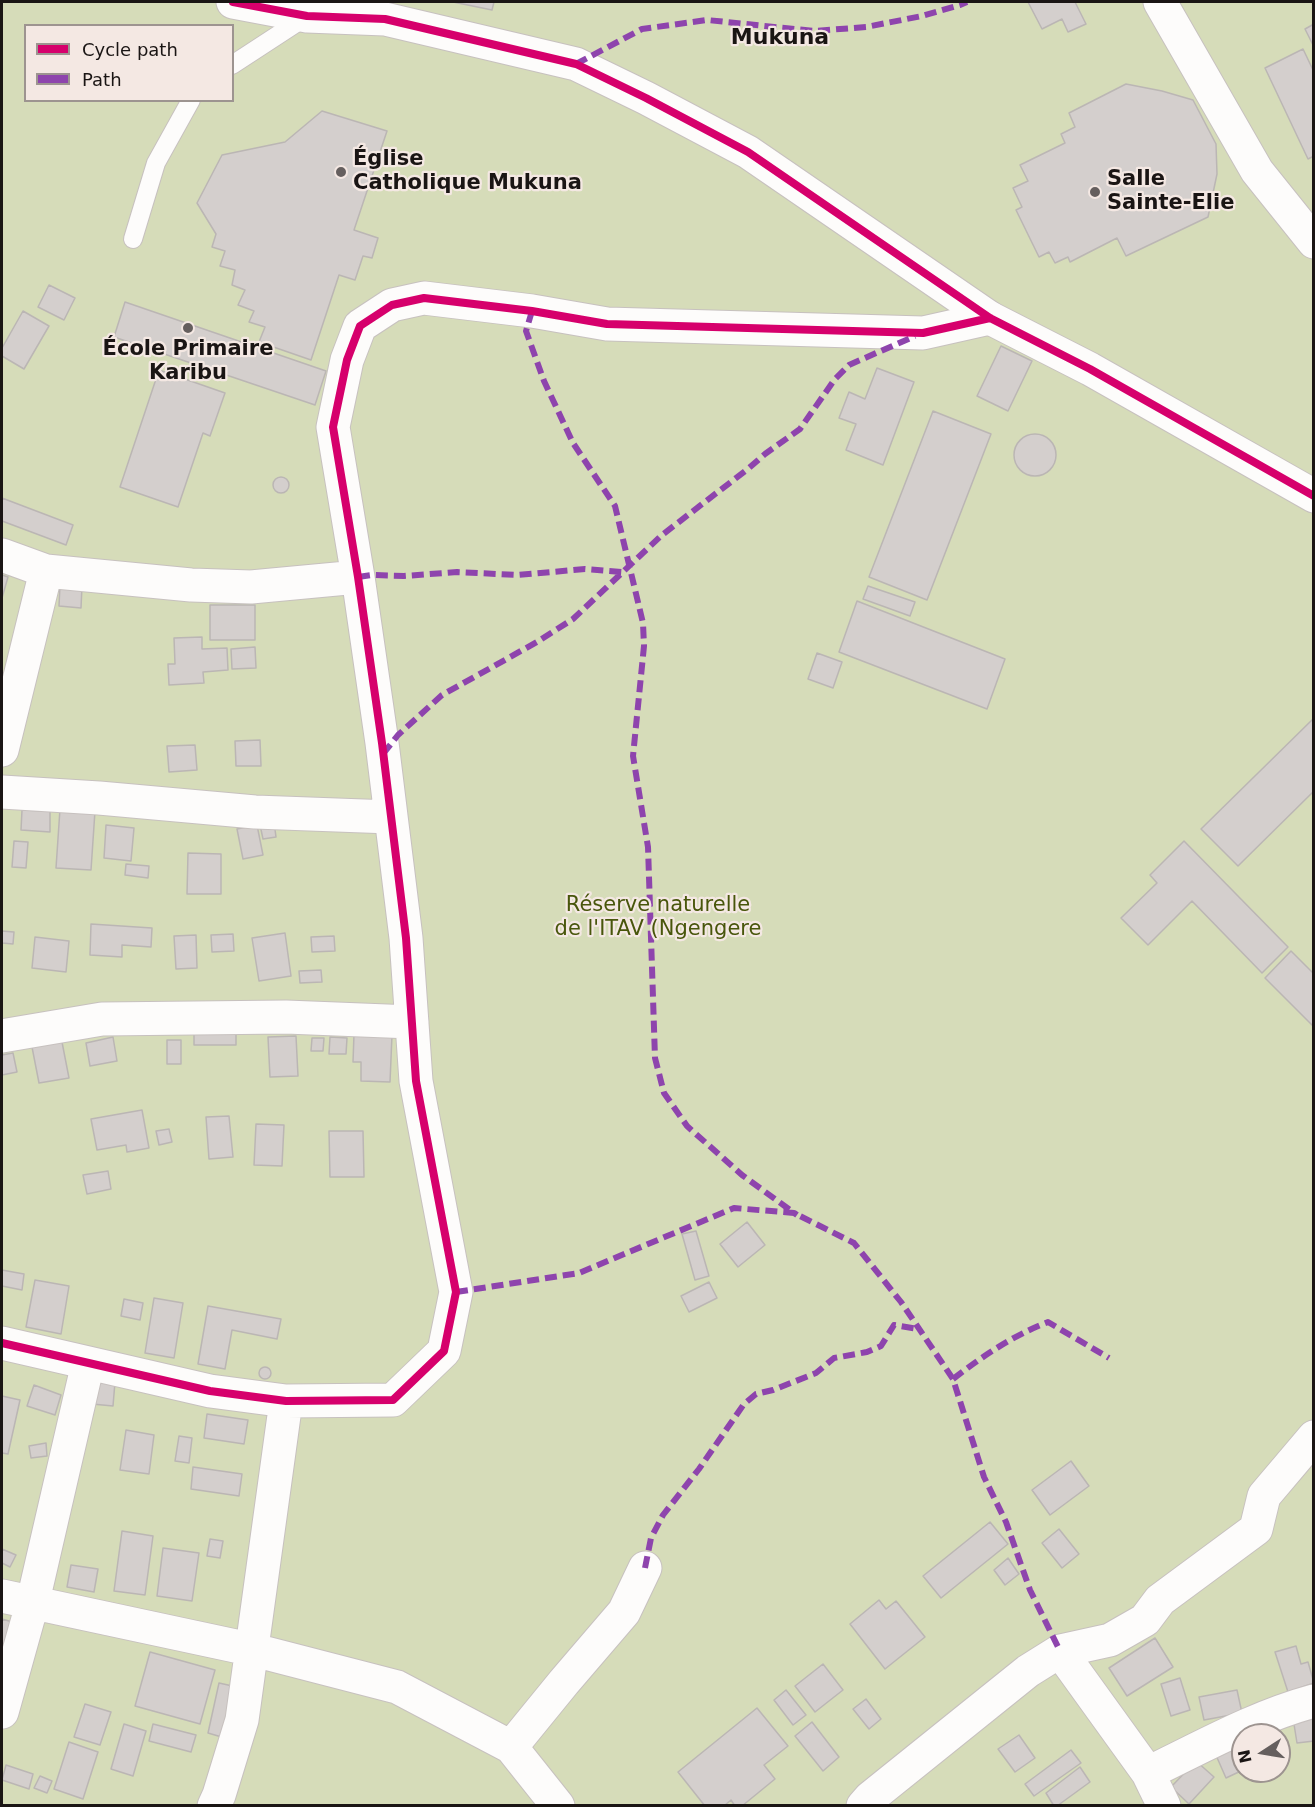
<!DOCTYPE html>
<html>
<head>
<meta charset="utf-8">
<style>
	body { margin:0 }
	#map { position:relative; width:1315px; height:1807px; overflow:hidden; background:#f0e9e7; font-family:"DejaVu Sans",sans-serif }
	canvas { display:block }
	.frame { position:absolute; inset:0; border:3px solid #1a1514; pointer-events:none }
	.legend { position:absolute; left:24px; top:24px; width:210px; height:78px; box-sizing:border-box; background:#f4e8e3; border:2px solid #9d9490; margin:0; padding:8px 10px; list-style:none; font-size:18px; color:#1a1514 }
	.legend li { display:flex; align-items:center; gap:12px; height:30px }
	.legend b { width:30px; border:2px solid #9d9490 }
	.north { position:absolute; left:1231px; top:1723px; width:60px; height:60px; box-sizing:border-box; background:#f4e8e3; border:2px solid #9d9490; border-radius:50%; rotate:258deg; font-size:16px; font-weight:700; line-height:24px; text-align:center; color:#1a1514 }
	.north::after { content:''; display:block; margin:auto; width:21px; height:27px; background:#655f5e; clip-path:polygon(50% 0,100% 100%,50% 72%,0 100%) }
</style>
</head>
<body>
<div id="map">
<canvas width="1315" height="1807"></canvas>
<div class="frame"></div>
<ul class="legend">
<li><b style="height:8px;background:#d6006c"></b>Cycle path</li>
<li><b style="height:8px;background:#8e44ad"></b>Path</li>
</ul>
<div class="north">N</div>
</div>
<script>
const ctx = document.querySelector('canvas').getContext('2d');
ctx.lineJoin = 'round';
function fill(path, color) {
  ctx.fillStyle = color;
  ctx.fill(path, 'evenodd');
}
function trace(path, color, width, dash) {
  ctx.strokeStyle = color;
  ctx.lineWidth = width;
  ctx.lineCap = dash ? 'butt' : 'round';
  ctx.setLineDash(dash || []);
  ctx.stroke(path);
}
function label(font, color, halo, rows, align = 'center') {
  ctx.font = font + ' "DejaVu Sans",sans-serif';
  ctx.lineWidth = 4.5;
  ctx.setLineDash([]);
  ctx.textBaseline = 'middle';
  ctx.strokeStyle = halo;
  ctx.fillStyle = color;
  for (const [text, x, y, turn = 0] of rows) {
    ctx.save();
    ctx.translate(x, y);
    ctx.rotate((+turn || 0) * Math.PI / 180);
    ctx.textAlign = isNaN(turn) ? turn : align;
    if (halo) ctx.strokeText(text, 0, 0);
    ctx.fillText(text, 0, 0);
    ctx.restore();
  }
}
const green = new Path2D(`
	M2 2H1313V1805H2ZM26 26H232V100H26ZM1243 1735H1279V1771H1243Z`);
const building = new Path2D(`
	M453 2H494L492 10Z
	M1028 2H1075L1086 24 1068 32 1062 19 1042 29Z
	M1314 24V44L1313 45 1305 29Z
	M1303 49 1314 72V156L1308 159 1265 68Z
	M1126 84 1162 91 1193 100 1216 144 1217 174 1208 217 1126 256 1117 238 1070 262 1068 257 1055 263 1049 252 1039 257 1016 210 1022 207 1013 188 1028 181 1020 165 1065 143 1061 134 1075 127 1069 113Z
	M322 111 387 131 354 230 378 238 372 258 363 256 355 280 339 275 311 360 259 342 265 327 249 322 254 311 238 305 245 290 232 285 235 270 220 266 225 251 212 247 216 234 197 203 222 155 285 142Z
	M49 285 75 298 64 320 38 307Z
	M125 302 326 371 315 405 114 337Z
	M23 311 49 326 24 369 2 356V348Z
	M1001 346 1032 361 1008 411 977 396Z
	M877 368 914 382 883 465 846 450 856 424 839 418 849 392 865 399Z
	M159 370 225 393 210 436 203 433 178 507 120 487Z
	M933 411 991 434 927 600 869 577Z
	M1014 455a21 21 0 1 1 42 0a21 21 0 1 1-42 0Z
	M273 485a8 8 0 1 1 16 0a8 8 0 1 1-16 0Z
	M2 498 73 525 66 545 2 521Z
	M2 575 8 577 2 598Z
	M60 585 82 586 81 608 59 606Z
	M868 586 915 602 910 616 863 599Z
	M857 601 1005 659 987 709 839 652Z
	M210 605H255V640H210Z
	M202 637V649L227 648 228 670 203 672 204 683 169 685 168 664H175L174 638Z
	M255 647 256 668 232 669 231 649Z
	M817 653 842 662 833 688 808 679Z
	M1314 718V791L1238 866 1201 829Z
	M260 740 261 766H236L235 741Z
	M195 745 197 770 169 772 167 746Z
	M60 809 95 811 91 870 56 868Z
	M22 810 50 811V832L21 830Z
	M274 822 276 837 263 839 260 825Z
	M106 825 134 828 131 861 104 858Z
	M257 825 263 855 243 859 237 829Z
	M14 841 28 842 26 868 12 867Z
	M1184 841 1288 947 1262 973 1192 901 1148 945 1121 918 1157 883 1150 875Z
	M188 853 221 854V894H187Z
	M126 864 149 866 148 878 125 875Z
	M91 924 152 928 151 947 122 945V957L90 955Z
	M2 931 14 932 13 944 2 943Z
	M285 933 291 976 259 981 252 938Z
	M233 934 234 951 212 952 211 935Z
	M196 935 197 968 176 969 174 936Z
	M334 936 335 951 312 952 311 937Z
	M35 937 69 941 66 972 32 968Z
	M1291 951 1314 974V1027L1265 978Z
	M321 970 322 982 300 983 299 971Z
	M194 1025 236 1026V1045H194Z
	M354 1034 392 1035 390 1082 361 1081V1062H353Z
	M296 1036 298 1076 270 1077 268 1037Z
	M113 1037 117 1061 90 1066 86 1043Z
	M330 1037 347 1038 346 1054H329Z
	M312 1038H324L323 1051H311Z
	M167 1040H181V1064H167Z
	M62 1042 69 1078 39 1083 32 1047Z
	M13 1053 17 1072 2 1075V1055Z
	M142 1110 149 1148 127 1152 126 1145 97 1150 91 1119Z
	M229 1116 233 1157 209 1159 206 1117Z
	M256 1124 284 1125 282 1166 254 1165Z
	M169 1129 172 1142 159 1145 156 1131Z
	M329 1131H363L364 1177H330Z
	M108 1171 111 1189 87 1194 83 1175Z
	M747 1222 765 1245 738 1267 720 1244Z
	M696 1231 709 1276 695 1280 682 1234Z
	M2 1270 24 1274 22 1290 2 1286Z
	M35 1280 69 1286 61 1334 26 1327Z
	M709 1282 717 1298 689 1312 681 1296Z
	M154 1298 183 1303 174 1358 145 1353Z
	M124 1299 143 1303 140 1320 121 1316Z
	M208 1306 281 1319 277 1339 232 1330 225 1369 198 1364Z
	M259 1373a6 6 0 1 1 12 0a6 6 0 1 1-12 0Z
	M94 1380 115 1382 113 1406 92 1404Z
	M34 1385 61 1395 55 1415 27 1406Z
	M2 1396 20 1400 8 1454 2 1453Z
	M207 1414 248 1420 244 1444 204 1438Z
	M126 1430 154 1435 149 1474 120 1470Z
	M179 1436 192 1438 189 1463 175 1461Z
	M46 1443 47 1456 31 1458 29 1446Z
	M1071 1461 1089 1486 1050 1515 1032 1490Z
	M193 1467 242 1474 239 1496 191 1489Z
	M990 1522 1008 1544 941 1598 923 1576Z
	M1059 1529 1079 1554 1062 1568 1042 1543Z
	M122 1531 153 1536 145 1595 114 1591Z
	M210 1539 223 1541 220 1558 207 1556Z
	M163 1548 199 1553 192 1601 157 1596Z
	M2 1549 16 1555 10 1567 2 1563Z
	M1008 1558 1019 1574 1005 1585 994 1570Z
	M71 1565 98 1569 94 1592 67 1587Z
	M879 1600 886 1609 896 1601 925 1637 885 1669 850 1624Z
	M2 1619 16 1623 2 1671Z
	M1155 1638 1173 1667 1127 1696 1109 1668Z
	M1296 1646 1301 1664 1308 1662 1314 1683 1288 1692 1275 1652Z
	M150 1652 215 1670 200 1724 135 1706Z
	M823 1664 843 1690 815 1712 795 1686Z
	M1180 1678 1190 1710 1171 1716 1161 1684Z
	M219 1683 237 1687 225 1738 208 1733Z
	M786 1690 806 1715 793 1725 774 1700Z
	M1237 1690 1242 1713 1204 1720 1199 1697Z
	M866 1699 881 1719 869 1729 853 1709Z
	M85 1704 111 1712 100 1745 74 1737Z
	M757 1708 788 1746 764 1765 775 1779 742 1806H735L731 1800 724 1806H705L678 1772Z
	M1314 1715V1741L1297 1743 1293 1718Z
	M812 1722 839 1757 823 1771 795 1736Z
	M124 1724 146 1731 133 1776 111 1769Z
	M153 1724 196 1735 191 1752 149 1741Z
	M1019 1735 1035 1758 1015 1772 998 1749Z
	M69 1742 98 1752 83 1799 54 1789Z
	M1235 1744 1243 1761V1770L1226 1778 1215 1753Z
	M1071 1750 1081 1763 1034 1796 1025 1784Z
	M1196 1761 1214 1777 1189 1804 1171 1787Z
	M6 1765 33 1774 29 1789 2 1780Z
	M1080 1767 1090 1782 1057 1806H1054L1046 1793Z
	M40 1776 52 1781 47 1793 34 1788Z`);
const service = new Path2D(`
	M232 65 307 16
	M133 239 156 163 191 100`);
const minor = new Path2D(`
	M1160 2 1257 171 1314 242
	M2 555 46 571 191 585 251 587 358 577
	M2 750 46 571
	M2 792 99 798 255 812 391 817
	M2 1036 102 1019 286 1017 412 1022
	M2 1343 210 1391 286 1401 393 1400 444 1351 456 1292 416 1081 406 938 382 743 358 577 333 427 347 360 360 326 392 305 424 298 532 311 607 324 923 333 990 318
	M2 1596 254 1650 397 1687 511 1747 558 1806
	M1060 1651 1148 1773 1164 1806
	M2 1712 33 1601 88 1363
	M511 1747 564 1682 624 1612 645 1568
	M1148 1773C1202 1747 1255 1717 1314 1701
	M214 1806 219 1795 242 1720 286 1401
	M863 1806 870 1798 1028 1671 1060 1651 1110 1640 1145 1620 1160 1600 1256 1529 1264 1496 1314 1437`);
const tertiary = new Path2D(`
	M233 2 307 16 385 19 576 64 646 98 748 152 990 318 1090 369 1314 496`);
const quiet = new Path2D(`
	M576 64 642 29 707 20 814 31 866 27 922 16 960 5 967 2
	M532 311 526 331 544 381 573 443 615 506 643 623 644 646 633 756 648 847 655 1058 664 1093 687 1126 742 1175 797 1215
	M358 577 372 575 404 576 457 572 518 575 585 569 622 572
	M383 754 398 735 442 695 537 642 573 619 662 535 749 468 765 454 800 429 835 379 849 365 915 336
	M456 1292 579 1273 734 1208 794 1213 854 1243 901 1302 953 1379 984 1477 1006 1522 1030 1590 1060 1651
	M953 1379C983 1356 1012 1336 1048 1322L1109 1358
	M645 1568 651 1538 663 1515 699 1469 744 1404 756 1394 773 1390 816 1373 834 1358 867 1352 881 1346 894 1325 918 1329`);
const cycleway = new Path2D(`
	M233 2 307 16 385 19 576 64 646 98 748 152 990 318 1090 369 1314 496
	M2 1343 210 1391 286 1401 393 1400 444 1351 456 1292 416 1081 406 938 382 743 358 577 333 427 347 360 360 326 392 305 424 298 532 311 607 324 923 333 990 318`);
const markers = [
	[341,172,6,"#655f5e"],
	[1095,192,6,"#655f5e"],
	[188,328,6,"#655f5e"]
];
const poiNames = [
	["Église",353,160],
	["Catholique Mukuna",353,184],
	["Salle",1107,180],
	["Sainte-Elie",1107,204],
	["École Primaire",188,350,"center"],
	["Karibu",188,374,"center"]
];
const parkNames = [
	["Réserve naturelle",658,906],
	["de l'ITAV (Ngengere",658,930]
];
const neighbourhoodNames = [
	["Mukuna",780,38]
];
fill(green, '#d6dcb9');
fill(building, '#d4cfcd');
trace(building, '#bbb6b4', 1.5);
trace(service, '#c7c1bf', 20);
trace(minor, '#c7c1bf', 35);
trace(tertiary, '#c7c1bf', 35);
trace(service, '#fdfcfb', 18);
trace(minor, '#fdfcfb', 33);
trace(tertiary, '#fdfcfb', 33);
trace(quiet, '#8e44ad', 6, [12, 6]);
trace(cycleway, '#d6006c', 8);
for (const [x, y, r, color] of markers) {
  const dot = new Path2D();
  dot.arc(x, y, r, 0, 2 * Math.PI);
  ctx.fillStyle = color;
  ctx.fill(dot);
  trace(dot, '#f4e8e3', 2);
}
label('bold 21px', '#1a1514', '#f4e8e3', poiNames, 'left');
label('21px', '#48560b', '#f4e8e3', parkNames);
label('bold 22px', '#1a1514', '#f4e8e3', neighbourhoodNames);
</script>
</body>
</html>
